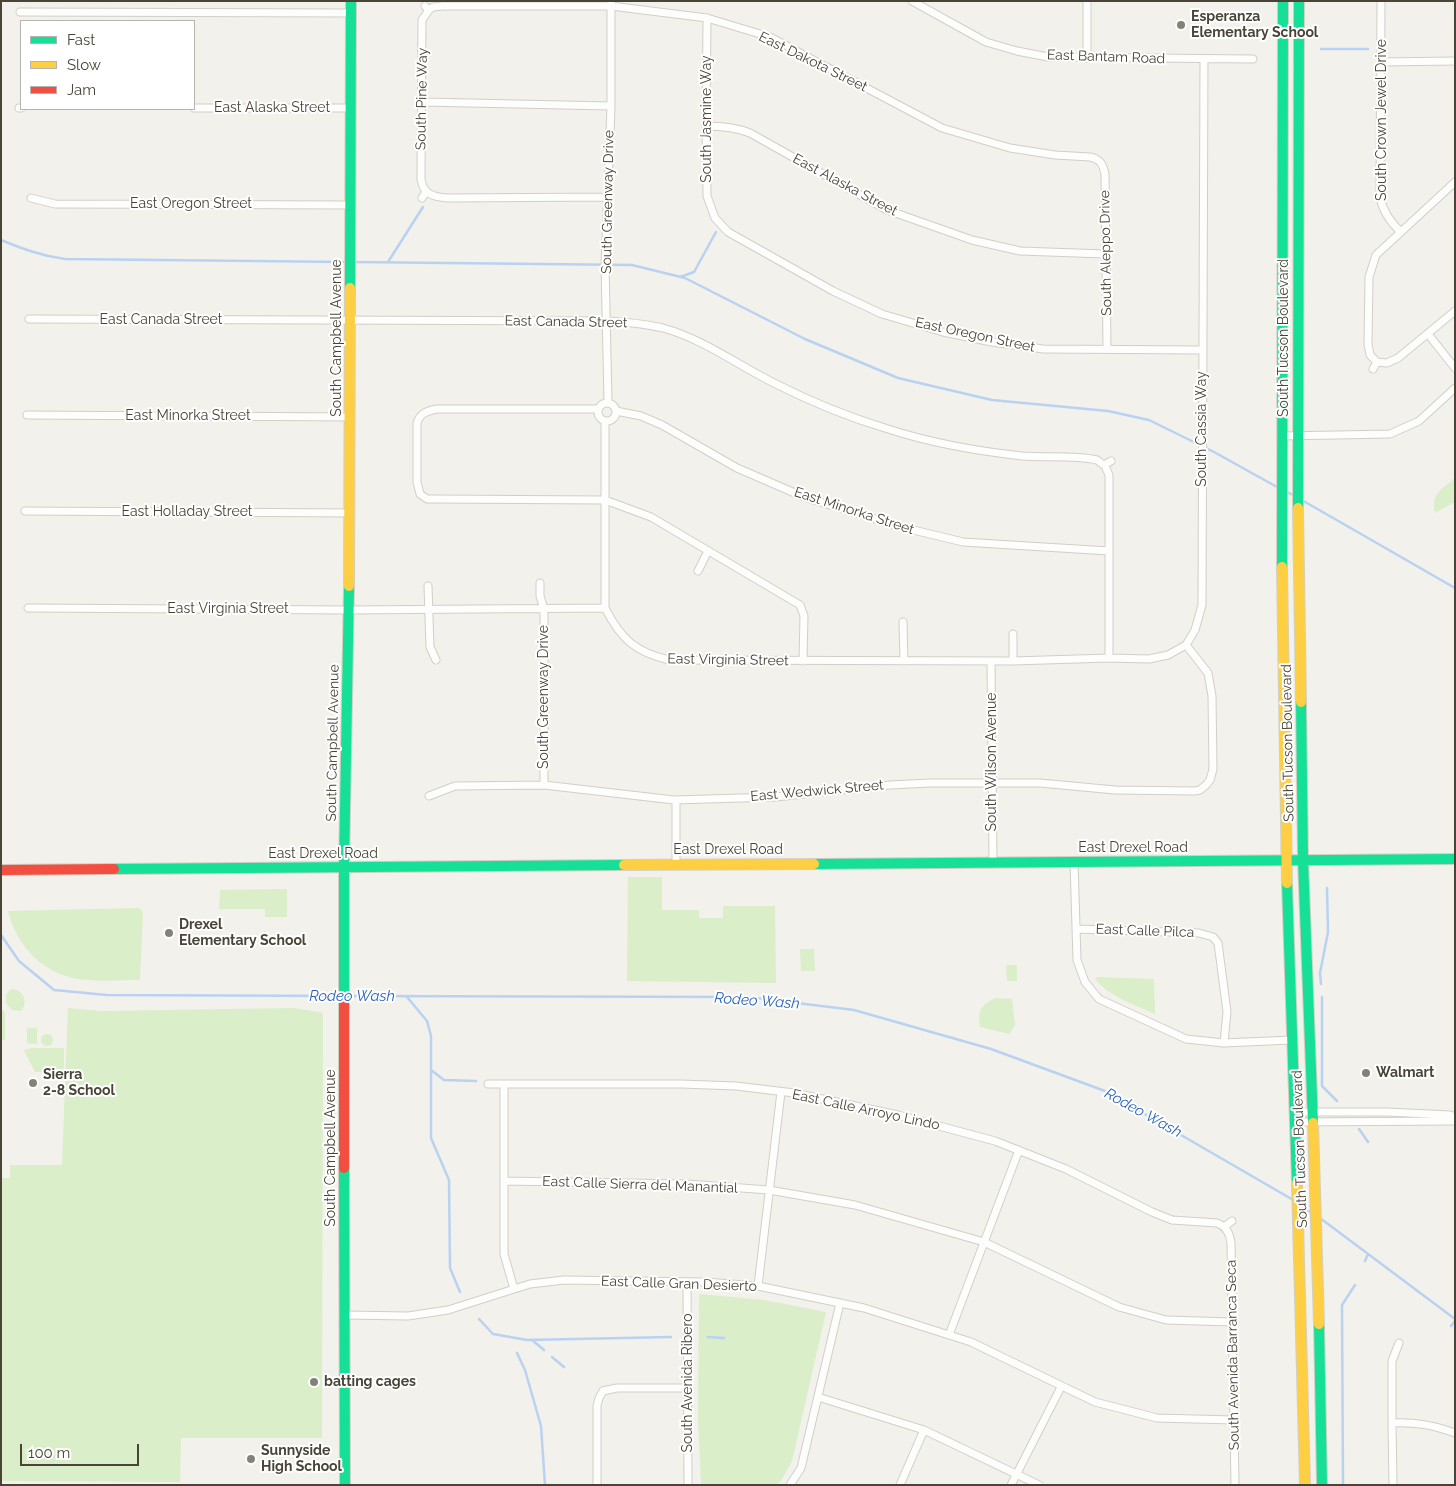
<!DOCTYPE html>
<html>
<head>
<meta charset="utf-8">
<style>
	body { margin:0 }
	#map { position:relative; width:1456px; height:1486px; overflow:hidden; background:#f2f1eb; font-family:Raleway,sans-serif }
	canvas { display:block }
	.frame { position:absolute; inset:0; border:2px solid #494436; pointer-events:none }
	.legend { position:absolute; left:20px; top:20px; width:175px; height:90px; box-sizing:border-box; background:#fff; border:1px solid #b6b4af; margin:0; padding:6px 9px; list-style:none; font-size:15px; color:#494436 }
	.legend li { display:flex; align-items:center; gap:10px; height:25px }
	.legend b { width:25px; border:1px solid #b6b4af }
	.scale { position:absolute; left:20px; top:1444px; width:119px; height:22px; box-sizing:border-box; border:2px solid #494436; border-top:0; padding-left:6px; font-size:15px; line-height:18px; white-space:nowrap; color:#494436; -webkit-text-stroke:4px #fff; paint-order:stroke }
</style>
</head>
<body>
<div id="map">
<canvas width="1456" height="1486"></canvas>
<div class="frame"></div>
<ul class="legend">
<li><b style="height:6px;background:#16e098"></b>Fast</li>
<li><b style="height:6px;background:#ffcf43"></b>Slow</li>
<li><b style="height:6px;background:#f24e42"></b>Jam</li>
</ul>
<div class="scale">100 m</div>
</div>
<script>
const ctx = document.querySelector('canvas').getContext('2d');
ctx.lineJoin = 'round';
function fill(path, color) {
  ctx.fillStyle = color;
  ctx.fill(path, 'evenodd');
}
function trace(path, color, width, dash) {
  ctx.strokeStyle = color;
  ctx.lineWidth = width;
  ctx.lineCap = dash ? 'butt' : 'round';
  ctx.setLineDash(dash || []);
  ctx.stroke(path);
}
function label(font, color, halo, rows, align = 'center') {
  ctx.font = font + ' Raleway,sans-serif';
  ctx.lineWidth = 4;
  ctx.setLineDash([]);
  ctx.textBaseline = 'middle';
  ctx.strokeStyle = halo;
  ctx.fillStyle = color;
  for (const [text, x, y, turn = 0] of rows) {
    ctx.save();
    ctx.translate(x, y);
    ctx.rotate((+turn || 0) * Math.PI / 180);
    ctx.textAlign = isNaN(turn) ? turn : align;
    if (halo) ctx.strokeText(text, 0, 0);
    ctx.fillText(text, 0, 0);
    ctx.restore();
  }
}
const green = new Path2D(`
	M1455 478V502L1435 513C1430 494 1442 489 1455 478Z
	M628 877H662V910H699V918H723V906H775L776 983 627 981Z
	M287 889V917H265V909H219L220 890Z
	M139 908 143 912 140 980C120 980 98 982 78 979 42 973 17 946 8 911Z
	M800 949H814L815 971H801Z
	M1006 965H1017V981H1007Z
	M1097 977 1154 979 1155 1014C1133 1004 1110 997 1095 979Z
	M11 989C23 989 29 1002 21 1011L12 1010 6 1003V995Z
	M996 998 1012 999 1015 1025 1009 1034 980 1027C978 1011 980 1005 996 998Z
	M68 1008 102 1011 295 1008 323 1013 322 1438H181L180 1482 1 1481V1178H10V1165H62Z
	M1 1009 5 1012V1040H1Z
	M27 1028H37V1044L27 1043Z
	M41 1040a6 6 0 1 1 12 0a6 6 0 1 1-12 0Z
	M32 1048H64V1072H35L24 1050Z
	M699 1294 764 1300 826 1312 792 1461 781 1481 776 1485H701L698 1418Z`);
const stream = new Path2D(`
	M1321 49H1368
	M1 240C23 249 42 256 65 259L347 262
	M353 262 632 265 685 278 805 339 898 378 992 400 1108 411 1149 420 1214 452 1277 487
	M388 262 423 207
	M680 277 694 272 716 232
	M1285 491 1295 496
	M1300 499 1455 588
	M1 935 19 961 54 990 107 995 341 996
	M1321 984 1320 973 1328 932 1327 888
	M346 996 748 997 854 1010 991 1049 1105 1091 1295 1201
	M407 997 427 1021 431 1036V1138L449 1180 450 1268 460 1292
	M1322 997V1086L1337 1101
	M431 1070 444 1080 476 1081
	M1359 1129 1368 1142
	M1301 1206 1313 1214
	M1320 1218 1455 1319
	M1365 1261 1368 1254
	M479 1319 493 1334 527 1340 671 1337
	M1451 1326 1455 1321
	M708 1337 724 1338
	M532 1340 544 1350
	M517 1353 525 1370 541 1426 545 1485
	M552 1357 564 1367
	M1343 1485 1342 1305 1355 1285`);
const street = new Path2D(`
	M912 1 986 42 1017 51 1048 57 1253 59
	M1087 1V58
	M1381 1 1380 197C1383 212 1390 222 1401 232
	M425 6 429 10 422 20 421 179C423 194 433 197 447 198L607 197
	M429 10 433 7 443 6H611L707 18 770 37 942 128 1010 148 1055 155 1090 157C1100 159 1103 164 1105 174L1107 349
	M20 12 351 13
	M707 18 706 126 707 196 715 218 728 232 833 291 882 314 943 332 992 342 1043 349 1202 350
	M1381 62 1455 61
	M422 102 611 106
	M19 108H21
	M194 108H351
	M706 126C722 126 735 127 750 133L887 210 972 240 1020 251 1105 254
	M31 198 55 204 351 205
	M422 198 426 192
	M29 319 607 321C626 322 645 324 663 328 703 339 736 364 772 382 809 401 848 417 888 429 931 443 977 451 1022 456 1046 458 1074 455 1097 460L1105 466 1109 475V658
	M1428 334 1455 368
	M1377 362 1370 355 1368 344 1369 277 1376 255 1455 182
	M1373 369 1377 362 1387 363 1398 358 1455 311
	M608 402 605 265 611 106V1
	M598 412a9 9 0 1 1 18 0a9 9 0 1 1-18 0Z
	M598 409H437C427 411 420 413 417 423V482L420 494 427 499H434L605 500 651 517 800 605 804 616 803 661
	M616 411 641 416 662 425 737 468 804 497 901 527 963 542 1109 551
	M27 415 350 417
	M605 421V608C621 639 635 652 669 660L1013 661 1109 658 1149 659 1168 655 1186 645
	M1281 436 1390 434 1419 421 1455 388
	M1104 465 1111 461
	M25 511 350 513
	M698 571 708 551
	M540 583V596L544 609V785
	M428 586 430 647 436 660
	M28 608 349 610 605 608
	M903 622 904 661
	M1013 634V661
	M991 661 993 863
	M429 796 455 786 544 785 674 800 775 797 890 785 930 783H1040L1115 790 1195 791 1200 790 1206 785 1210 780 1213 769 1212 696 1208 673 1186 645 1195 630 1202 605 1204 59
	M676 800V864
	M1074 862 1077 960 1085 982 1099 999 1186 1039 1224 1043 1291 1040
	M1076 929 1199 933 1213 937 1218 943 1227 1012 1224 1043
	M488 1084H681L736 1086 794 1093 898 1115 995 1141 1066 1169 1152 1212 1172 1220 1217 1223C1226 1226 1230 1234 1231 1243L1235 1485
	M504 1084V1254L514 1289
	M1294 1112H1387L1450 1115 1455 1117
	M1295 1122 1455 1121
	M504 1181 687 1184 769 1190 855 1205 984 1242 1119 1307 1166 1320 1232 1322
	M1224 1227 1232 1221
	M687 1282 688 1485
	M758 1286 781 1092
	M345 1315 408 1316 448 1310 530 1284 564 1280 705 1282 758 1286 864 1308 971 1342 1095 1402 1157 1418 1234 1420
	M949 1335 1019 1150
	M603 1391 617 1388H687
	M818 1397 924 1430 1039 1485
	M1392 1423V1361L1399 1343
	M597 1485V1406L599 1398 603 1391
	M790 1485 801 1468 840 1303
	M900 1485 924 1430
	M1011 1485 1061 1387
	M1393 1485 1392 1423C1416 1422 1433 1425 1455 1433`);
const fast = new Path2D(`
	M350 288 351 1
	M1298 508 1299 1
	M1282 567 1283 1
	M1301 702 1303 860 1313 1123
	M814 864 1455 859
	M114 869 624 865
	M1287 883 1297 1183
	M344 1003V867L349 586
	M344 1168 345 1485
	M1319 1324 1322 1485`);
const slow = new Path2D(`
	M1298 508 1301 702
	M1282 567 1287 883
	M349 586 350 288
	M624 865 814 864
	M1313 1123 1319 1324
	M1297 1183 1305 1485`);
const jam = new Path2D(`
	M1 870 114 869
	M344 1003V1168`);
const markers = [
	[1181,25,5,"#848175"],
	[169,933,5,"#848175"],
	[1366,1073,5,"#848175"],
	[33,1083,5,"#848175"],
	[314,1382,5,"#848175"],
	[251,1459,5,"#848175"]
];
const poiNames = [
	["Esperanza",1191,17],
	["Elementary School",1191,33],
	["Drexel",179,925],
	["Elementary School",179,941],
	["Walmart",1376,1073],
	["Sierra",43,1075],
	["2-8 School",43,1091],
	["batting cages",324,1382],
	["Sunnyside",261,1451],
	["High School",261,1467]
];
const streetNames = [
	["East Bantam Road",1106,57,2],
	["East Dakota Street",813,62,26],
	["South Pine Way",422,99,-89],
	["East Alaska Street",272,108],
	["South Jasmine Way",707,119,-90],
	["South Crown Jewel Drive",1382,120,-90],
	["East Alaska Street",845,185,28],
	["South Greenway Drive",608,202,-89],
	["East Oregon Street",191,204],
	["South Aleppo Drive",1106,253,-91],
	["East Canada Street",161,320],
	["East Canada Street",566,322,1],
	["East Oregon Street",975,335,12],
	["South Campbell Avenue",337,338,-90],
	["South Tucson Boulevard",1284,338,-90],
	["East Minorka Street",188,416],
	["South Cassia Way",1202,429,-90],
	["East Minorka Street",854,511,18],
	["East Holladay Street",187,512],
	["East Virginia Street",228,609],
	["East Virginia Street",728,660,1],
	["South Greenway Drive",544,697,-90],
	["South Campbell Avenue",333,743,-89],
	["South Tucson Boulevard",1288,743,-91],
	["South Wilson Avenue",992,762,-90],
	["East Wedwick Street",817,791,-5],
	["East Drexel Road",1133,848],
	["East Drexel Road",728,850],
	["East Drexel Road",323,854],
	["East Calle Pilca",1145,931,2],
	["East Calle Arroyo Lindo",866,1110,12],
	["South Campbell Avenue",331,1148,-90],
	["South Tucson Boulevard",1300,1149,-92],
	["East Calle Sierra del Manantial",640,1185,2],
	["East Calle Gran Desierto",679,1284,2],
	["South Avenida Barranca Seca",1233,1355,-91],
	["South Avenida Ribero",688,1383,-90]
];
const waterNames = [
	["Rodeo Wash",352,996],
	["Rodeo Wash",757,1001,4],
	["Rodeo Wash",1143,1113,29]
];
fill(green, '#d9eec9');
trace(stream, '#b9d2f2', 2.5);
trace(street, '#d0cfc8', 9);
trace(fast, '#d2d0c2', 12);
trace(slow, '#d2d0c2', 12);
trace(jam, '#d2d0c2', 12);
trace(street, '#fdfdfc', 7);
trace(fast, '#16e098', 10);
trace(slow, '#ffcf43', 10);
trace(jam, '#f24e42', 10);
for (const [x, y, r, color] of markers) {
  const dot = new Path2D();
  dot.arc(x, y, r, 0, 2 * Math.PI);
  ctx.fillStyle = color;
  ctx.fill(dot);
  trace(dot, '#fff', 2);
}
label('bold 14px', '#494436', '#fff', poiNames, 'left');
label('14px', '#494436', '#fff', streetNames);
label('italic 15px', '#2863bc', '#fff', waterNames);
</script>
</body>
</html>
